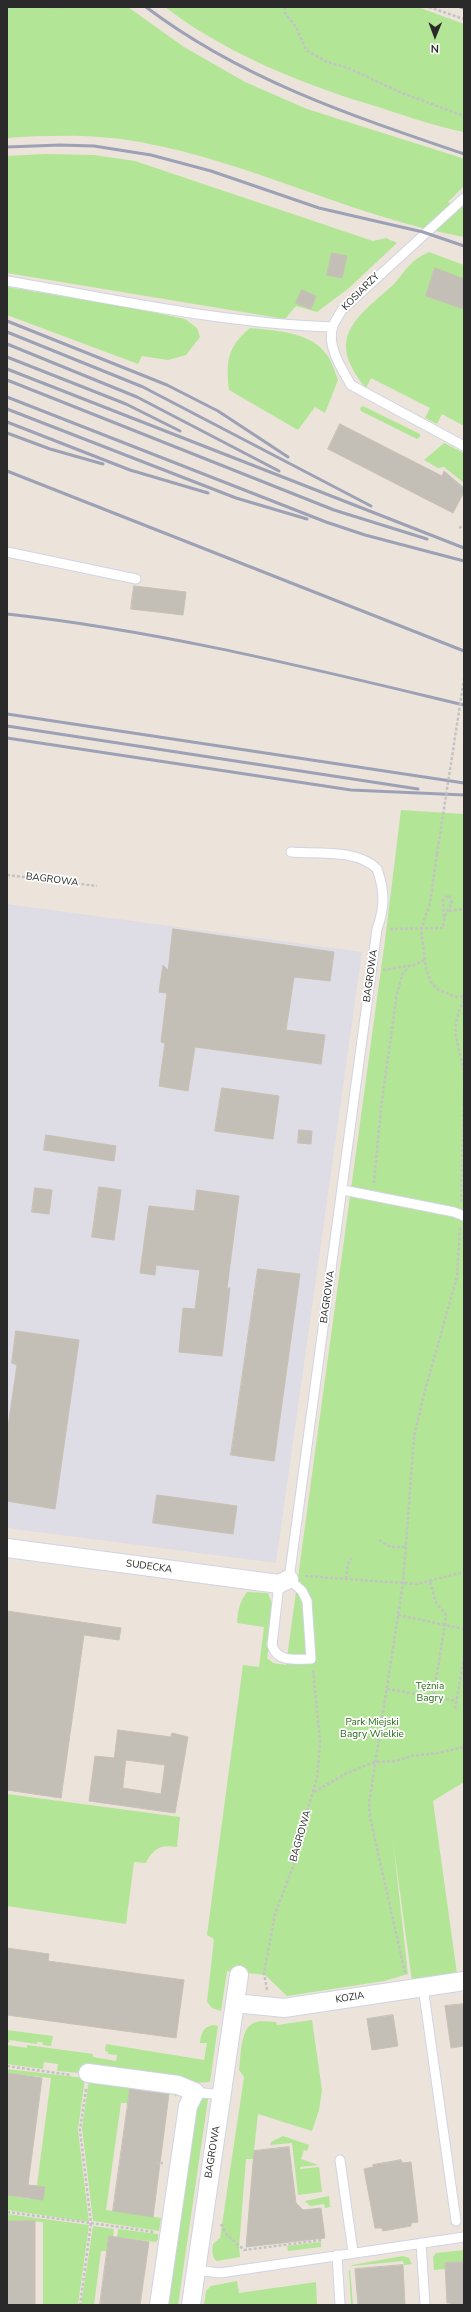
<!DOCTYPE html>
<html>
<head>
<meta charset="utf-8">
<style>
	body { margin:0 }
	#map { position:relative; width:471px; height:2312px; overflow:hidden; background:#ece4db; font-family:"Nunito Sans",sans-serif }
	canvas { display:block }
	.frame { position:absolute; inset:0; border:8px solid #2a2a2a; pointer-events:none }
	.north { position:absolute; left:415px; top:16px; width:40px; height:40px; -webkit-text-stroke:3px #fff; paint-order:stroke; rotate:181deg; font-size:11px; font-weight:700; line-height:16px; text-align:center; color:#2a2a2a }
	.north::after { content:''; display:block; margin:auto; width:14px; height:18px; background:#2a2a2a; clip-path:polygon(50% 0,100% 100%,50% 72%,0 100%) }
</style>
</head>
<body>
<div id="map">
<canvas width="471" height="2312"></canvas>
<div class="frame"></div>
<div class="north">N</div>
</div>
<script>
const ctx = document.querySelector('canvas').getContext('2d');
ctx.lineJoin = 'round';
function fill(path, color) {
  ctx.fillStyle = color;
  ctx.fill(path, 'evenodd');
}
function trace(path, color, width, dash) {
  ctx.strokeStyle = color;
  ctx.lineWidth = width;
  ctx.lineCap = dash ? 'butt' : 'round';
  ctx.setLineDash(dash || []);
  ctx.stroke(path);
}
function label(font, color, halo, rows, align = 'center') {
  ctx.font = font + ' "Nunito Sans",sans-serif';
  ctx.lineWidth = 3.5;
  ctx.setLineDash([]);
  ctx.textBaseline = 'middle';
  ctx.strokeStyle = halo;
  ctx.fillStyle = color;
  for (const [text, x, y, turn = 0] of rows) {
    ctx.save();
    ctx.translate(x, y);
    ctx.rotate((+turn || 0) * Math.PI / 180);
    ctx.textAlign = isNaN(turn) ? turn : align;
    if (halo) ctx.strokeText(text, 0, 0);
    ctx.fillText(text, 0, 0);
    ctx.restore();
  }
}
const industrial = new Path2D(`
	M7 904 362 952 276 1563 7 1528Z`);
const green = new Path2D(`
	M7 7H128L184 47 245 82 307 109 462 158 464 159V186L448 202 464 208V237C353 217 251 162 140 142 96 134 51 135 7 138Z
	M165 7H418L464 24V132C430 125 398 113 365 103 297 82 222 51 165 7Z
	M45 154 94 155 135 161 373 241 386 238 397 243 349 288 317 312 296 306 285 319 7 273V156Z
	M429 252 464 265V426L442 414 437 424 425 418 430 408 371 378 366 388C324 338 356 318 393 285 400 278 404 270 411 264 415 259 423 255 429 252Z
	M7 287 129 307 185 319 197 328 200 337 186 355 168 360 142 356 138 364 7 315Z
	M250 328C276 331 310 331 327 355 332 362 335 372 338 380L325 413 315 407 298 430 229 390C226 362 227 347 250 328Z
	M363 406 420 434V437L417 439 361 411 360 408Z
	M444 443 464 453V483L444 467 438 468 424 460Z
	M401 810 464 814V1782L433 1801 457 1974 412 1981 393 1841 408 1974 384 1981 287 1996 265 1975 227 1971 221 2011 212 2008 207 2002 214 1939 207 1935 243 1665 259 1667 264 1627 237 1623C238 1610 239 1603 247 1592L268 1593 274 1609 267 1658 273 1663 286 1665 385 940Z
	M7 1794 180 1817 177 1847C161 1844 152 1849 146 1863L134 1862 126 1924 7 1906Z
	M312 2020 322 2090 319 2110 312 2131 258 2114 253 2159H246L239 2247 240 2257 217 2261C212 2258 212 2250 213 2244L220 2238 244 2077 239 2070C241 2057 240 2028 254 2023 260 2020 269 2022 276 2022L277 2025Z
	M213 2025 218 2026 210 2082 193 2083 57 2071 58 2064 44 2062 43 2069 7 2064V2045L27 2048V2045L93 2054V2057L116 2061 117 2055 108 2054V2052L105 2051 106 2044 204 2060 207 2043H200C201 2033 203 2027 213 2025Z
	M7 2030 53 2036 51 2046 43 2045 42 2042H37V2044L10 2040 9 2043 7 2042Z
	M7 2069 85 2078 78 2130 89 2222 7 2210V2195L30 2199 32 2185H37L51 2078 7 2073Z
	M89 2079 179 2093 175 2097 174 2094 131 2088 128 2103H121L106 2210 161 2218 159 2231 93 2221 82 2128Z
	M203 2099H208L178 2305H165L196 2104Z
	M283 2136 309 2145 307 2151 304 2150 301 2159 318 2165 300 2167V2169L319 2167 322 2192 298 2195 292 2143 270 2145 271 2142Z
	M329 2196 330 2207 325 2208 324 2204 310 2206 305 2201Z
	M7 2214 89 2225 78 2305H43V2222L7 2221Z
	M93 2226 114 2229 113 2237 109 2236 107 2251H101L94 2305H81Z
	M118 2229 158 2234V2240L155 2242 117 2237Z
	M321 2242V2247L288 2251 287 2246Z
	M464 2250V2262L445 2263V2269L434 2270 433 2257 436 2253Z
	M403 2256 409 2258 412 2264 404 2265 403 2261 352 2266 350 2269 353 2305H351L349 2271 352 2265Z
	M237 2281 239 2293 316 2282 317 2305H204L206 2291 211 2286Z`);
const building = new Path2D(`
	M332 253 347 256 342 278 327 275Z
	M435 268 464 279V309L426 296Z
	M302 290 316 296 311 309 296 303Z
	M340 424 442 476 444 471 464 488V492L453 513 328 449Z
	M134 586 186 592 183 615 131 609Z
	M173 929 334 952 330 981 294 977 286 1030 325 1035 321 1064 195 1047 188 1091 159 1086 165 1043 161 1042 167 993 159 992 163 965 168 970Z
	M222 1088 279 1096 273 1139 215 1131Z
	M299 1130 312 1131 311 1144 298 1143Z
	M46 1135 116 1146 114 1161 44 1150Z
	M99 1187 121 1190 114 1240 92 1237Z
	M35 1188 52 1190 49 1214 32 1212Z
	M197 1190 239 1196 227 1288H230L222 1356 179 1352 183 1308 195 1309 200 1270 156 1265 155 1275 140 1273 149 1206 194 1211Z
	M258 1269 300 1274 274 1461 231 1455Z
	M16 1331 79 1340 55 1509 7 1501V1434L17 1365 12 1363Z
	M157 1495 237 1506 233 1534 153 1523Z
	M7 1611 121 1628 119 1640 84 1635 61 1798 7 1790Z
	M118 1730 171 1737 172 1733 188 1737 175 1813 89 1801 95 1756 114 1758ZM126 1760 165 1765 161 1794 123 1788Z
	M7 1948 49 1954 48 1961 184 1980 176 2038 7 2015Z
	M464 2004V2046L451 2048 445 2006Z
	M393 2015 398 2046 372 2050 367 2019Z
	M7 2073 42 2078 28 2185 45 2187 43 2200 7 2195Z
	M130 2089 169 2094 153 2217 113 2211Z
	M289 2147 296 2203 303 2210 321 2208 325 2238 246 2247 254 2151Z
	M401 2160 402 2163 411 2162 418 2222 411 2223V2226L383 2231 382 2228H375L364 2169 373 2167V2165Z
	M7 2221H35V2305H7Z
	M109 2236 149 2242 140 2305H100Z
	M464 2262V2305H451V2303H447L445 2263Z
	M403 2265 405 2305H358L355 2269Z`);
const path = new Path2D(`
	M48 7H66
	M285 7V13L296 27 306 50 325 61 348 68 402 93 464 116
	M429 7 464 19
	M459 528 464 525
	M437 854 430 903 421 929 426 969 432 984 439 990 456 997 464 996
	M7 875 97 886
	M449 911 464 909
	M390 929 443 928 445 915 452 903 449 895 443 900 444 920
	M383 970 414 965 424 960
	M464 1000C446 1033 463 1047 464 1080
	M374 1183 381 1107 397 993 403 973 410 965
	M461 1202 464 1094
	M379 1540 391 1547H406
	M305 1576 417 1584 464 1572
	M346 1579 348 1564 351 1558
	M430 1582C432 1587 435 1601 437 1604 440 1609 445 1610 446 1617L432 1705
	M398 1615 464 1629
	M387 1689 457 1701
	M455 1709 464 1658
	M314 1792 349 1772 375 1762 396 1761 411 1756 438 1753 464 1747
	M405 1973 370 1817 369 1803 403 1583 414 1437 424 1394 457 1277 460 1227
	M267 1990 264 1973 275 1914 294 1864 300 1835 317 1778 320 1741 313 1669
	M7 2066 71 2075
	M86 2089 80 2130 91 2223 154 2232
	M156 2163H163
	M7 2212 91 2223 80 2305
	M221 2224 227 2235 244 2250 323 2240`);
const lane = new Path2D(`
	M464 198 342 310C339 315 335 321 333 326 326 346 342 369 351 385L464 446
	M7 281C114 299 225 324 333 327
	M7 552 136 579
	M343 1190 454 1212 464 1216
	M279 1584 272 1645C277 1663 296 1659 311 1659L307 1601 302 1591 289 1579 377 929C385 907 385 891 377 869 358 849 317 854 291 852
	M423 1987 456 2221
	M195 2092 221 2095
	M340 2160 353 2252
	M421 2243 425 2305
	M337 2255 340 2305
	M195 2270 220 2273 464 2237`);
const street = new Path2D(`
	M7 1548 279 1584 289 1579
	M235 2003 284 2008 464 1981
	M88 2073 178 2085 195 2092 188 2106 159 2305
	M191 2305 239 1975`);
const rail = new Path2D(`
	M146 7C241 79 352 116 464 154
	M460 7 464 8
	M7 147 60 145 94 146 151 155 211 171 319 208 423 232 464 246
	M7 321 167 385 218 411 288 457
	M7 332 143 387 371 506
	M7 344 137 397 279 471
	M7 357 126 404 180 431
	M7 369 464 548
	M7 380 334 510 427 539
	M7 397 326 522 365 535 464 561
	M7 409 236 498 307 519
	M7 422 130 470 208 493
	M7 433 50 449 103 464
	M7 471 464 651
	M7 614C162 631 313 669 464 705
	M7 714 464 783
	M7 726 418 789
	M7 738 351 790 464 795`);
const pathBridge = new Path2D(`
	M437 854 464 679`);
const streetNames = [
	["KOSIARZY",361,292,-45],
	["BAGROWA",52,880,7],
	["BAGROWA",371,976,-82],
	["BAGROWA",328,1297,-82],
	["SUDECKA",149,1567,8],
	["BAGROWA",301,1836,-74],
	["KOZIA",350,1998,-9],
	["BAGROWA",213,2152,-81]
];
const parkNames = [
	["Tężnia",430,1687],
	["Bagry",430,1699],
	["Park Miejski",372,1723],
	["Bagry Wielkie",372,1735]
];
fill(industrial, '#dedce4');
fill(green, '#b2e595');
fill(building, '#c4bfb6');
trace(building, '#c8c0b4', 1);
trace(lane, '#d0d4e3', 11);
trace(street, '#d0d4e3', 20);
trace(path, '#c3c3c3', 2.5, [3, 2]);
trace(lane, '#fff', 9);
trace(street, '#fff', 18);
trace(rail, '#9da1b5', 3);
trace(pathBridge, '#c3c3c3', 2.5, [3, 2]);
label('10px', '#2a2a2a', '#fff', streetNames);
label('10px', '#2a6917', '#fff', parkNames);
</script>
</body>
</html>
